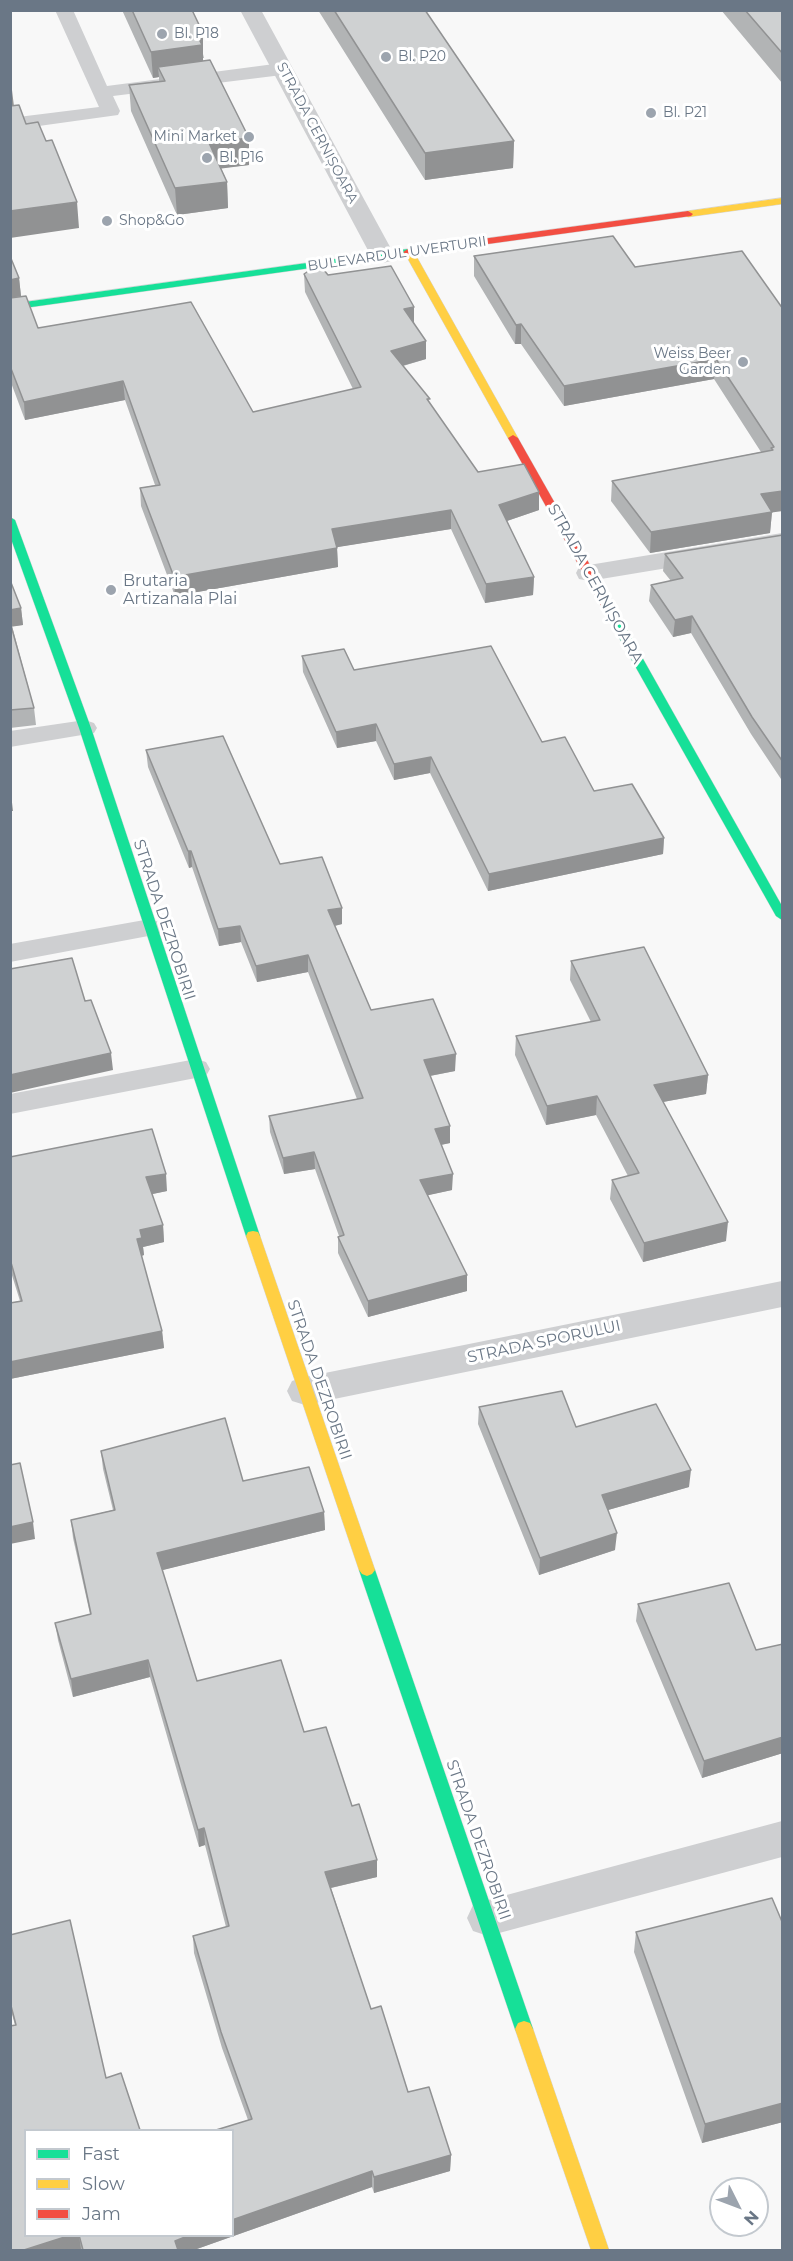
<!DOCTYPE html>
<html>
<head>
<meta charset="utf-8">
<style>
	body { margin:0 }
	#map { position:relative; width:793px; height:2261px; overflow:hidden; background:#f8f8f8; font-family:Montserrat,sans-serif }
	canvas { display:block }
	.frame { position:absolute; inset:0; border:12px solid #6a7786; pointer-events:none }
	.legend { position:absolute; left:24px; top:2129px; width:210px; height:108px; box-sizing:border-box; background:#fff; border:2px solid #c3c9cf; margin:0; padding:8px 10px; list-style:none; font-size:18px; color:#6a7786 }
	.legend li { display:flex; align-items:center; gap:12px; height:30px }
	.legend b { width:30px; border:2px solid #c3c9cf }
	.north { position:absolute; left:709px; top:2177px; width:60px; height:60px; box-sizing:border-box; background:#fff; border:2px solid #c3c9cf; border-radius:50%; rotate:132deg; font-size:16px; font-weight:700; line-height:24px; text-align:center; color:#6a7786 }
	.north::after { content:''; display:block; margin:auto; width:21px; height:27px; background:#9ca4ae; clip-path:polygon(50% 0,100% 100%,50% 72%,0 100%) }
</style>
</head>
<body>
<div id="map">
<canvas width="793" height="2261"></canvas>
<div class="frame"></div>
<ul class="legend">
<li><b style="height:8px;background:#16e098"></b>Fast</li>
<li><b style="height:8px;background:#ffcf43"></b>Slow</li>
<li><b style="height:8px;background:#f24e42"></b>Jam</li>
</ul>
<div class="north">N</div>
</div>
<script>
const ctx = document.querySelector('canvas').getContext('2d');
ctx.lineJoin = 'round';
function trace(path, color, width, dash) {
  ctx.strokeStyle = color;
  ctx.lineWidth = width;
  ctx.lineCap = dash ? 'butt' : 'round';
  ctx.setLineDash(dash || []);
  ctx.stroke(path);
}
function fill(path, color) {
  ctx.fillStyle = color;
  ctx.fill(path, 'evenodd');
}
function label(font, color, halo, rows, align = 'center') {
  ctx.font = font + ' Montserrat,sans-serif';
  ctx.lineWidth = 6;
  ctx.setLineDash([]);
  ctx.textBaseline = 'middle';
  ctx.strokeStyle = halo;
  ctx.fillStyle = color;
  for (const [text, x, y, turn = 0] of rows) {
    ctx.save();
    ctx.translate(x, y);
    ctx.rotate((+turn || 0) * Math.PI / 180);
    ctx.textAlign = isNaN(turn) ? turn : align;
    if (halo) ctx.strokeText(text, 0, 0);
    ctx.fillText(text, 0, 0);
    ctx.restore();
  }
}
const lane = new Path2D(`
	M55 10H73L107 86 282 63 289 65 291 69 289 73 282 75 113 96 120 111 118 115 10 130V118L99 107Z
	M85 720 94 723 97 728 94 733 10 747V731Z
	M150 919 159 922 163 928 159 934 10 962V944Z
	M196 1059 206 1062 210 1069 206 1076 10 1114V1094Z`);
const street = new Path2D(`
	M240 10H261L395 256 391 261 383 263 375 261 371 256Z
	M782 533V549L589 581 579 579 576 573 579 567 589 565Z
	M782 1281V1307L305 1405 292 1401 287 1391 292 1381 305 1377Z
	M782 1821V1857L488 1936 473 1931 467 1918 473 1905 488 1900Z`);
const fast = new Path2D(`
	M408 249 411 250V254L10 310V304Z
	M10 517 15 520 91 728 260 1236 258 1240H248L246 1236 79 728 10 536Z
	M614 615 620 618 782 906V920L776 916 608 618Z
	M367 1564 372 1566 375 1570 533 2029 530 2035 524 2037 518 2035 515 2029 359 1570 362 1566Z`);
const slow = new Path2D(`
	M782 198V204L688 217 683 214 688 211Z
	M409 249 414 252 518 438 517 440 513 441 508 438 404 252Z
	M253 1231 258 1232 260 1236 375 1570 372 1574 367 1576 362 1574 359 1570 246 1236 248 1232Z
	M524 2021 530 2023 533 2029 609 2250H591L515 2029 518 2023Z`);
const jam = new Path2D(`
	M688 211 693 214 691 216 408 255 403 252 408 249Z
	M513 435 518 438 620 618 618 620 614 621 608 618 508 438Z`);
const wall = new Path2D(`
	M122 10H192L204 58H203V61L249 165 221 168 227 182 228 208 177 215 131 111 129 85 159 81V77L153 78Z
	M318 10H425L514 141 513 168 425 180Z
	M721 10H783L782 83Z
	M10 256 19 278 21 296 38 328 253 412 353 389 305 292 304 274 328 275 414 307V322L426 359 403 366 478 472 539 492V510L507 521 534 577 533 595 485 603 451 529 337 547 338 567 175 596 141 506 140 488 155 485 125 400 25 420 10 380Z
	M474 256 635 267 783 309 772 512 770 533 650 553 611 501 612 481 761 452 714 379 564 406 521 344H515L474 276Z
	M783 535V782L751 734 691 633 673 637 649 601 651 585 671 581 663 571 665 554Z
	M10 580 21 608 23 625 12 626 34 708 36 725 10 728Z
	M302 656 354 670 542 742 594 791 664 838 663 854 488 891 430 773 394 780 376 741 337 748 303 672Z
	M146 750 280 864 342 924 335 926 371 1010 455 1071 430 1076 450 1143 441 1145 452 1190 428 1195 467 1291 368 1317 338 1253V1237L339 1236 315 1169 284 1174 270 1132 269 1116 357 1099 308 972 257 982 241 942 219 946 192 867 189 868 148 767Z
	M571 961 708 1075 706 1094 663 1102 726 1241 643 1262 610 1199 612 1180 628 1176 596 1115 546 1125 515 1055 516 1036 591 1022 570 980Z
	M10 1157 167 1191 152 1194 163 1225 164 1242 143 1247 144 1255 141 1256 162 1331 164 1348 10 1379V1303L20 1301 10 1269Z
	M479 1407 576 1427 689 1487 608 1510 615 1550 539 1575 478 1424Z
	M225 1418 243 1481 309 1467 324 1512 325 1530 162 1570 197 1681 281 1660 304 1732 326 1727 352 1806 359 1804 377 1860V1877L331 1888 371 2009 381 2006 408 2092 429 2087 451 2155 450 2171 374 2193 372 2187 194 2250H81V2249L76 2250H10V2026L15 2025 10 2007V1935L70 1920 106 2078 121 2073 140 2130H26V2235H232V2130H216L248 2120 222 2048 194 1953 193 1936 226 1927 205 1845 199 1847 150 1677 73 1697 58 1640 55 1623 90 1614 73 1538 71 1520 113 1510 103 1469 101 1451Z
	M638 1604 756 1650 783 1644V1753L702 1778 636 1621Z
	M783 1924V2122L702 2143 634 1952 636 1932Z`);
const shadedWall = new Path2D(`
	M196 33H203V71L158 67 159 77 153 78 151 52Z
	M10 90H12L15 115 10 116Z
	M249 138V165L210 170 209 143Z
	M514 141 513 168 425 180V153Z
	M227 182 228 208 177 215 175 188Z
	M77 202 79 228 10 238V211Z
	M19 278 21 296 10 298V280Z
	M414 307V325L404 309Z
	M521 324V344H515L516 325Z
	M426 341V359L391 369V351Z
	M716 359 714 379 564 406V386Z
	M123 381 125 400 25 420 24 402Z
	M783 491V511L768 513 772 512 770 533 650 553 651 532 761 494Z
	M539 492V510L498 524 499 505Z
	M451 510V529L332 548V529Z
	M337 548 338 567 175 596 174 577Z
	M534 577 533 595 485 603 486 584Z
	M21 608 23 625 10 627V610Z
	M692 616 691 633 673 637 675 620Z
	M376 724V741L337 748 336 732Z
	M431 757 430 773 394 780V764Z
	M10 794H11L13 811H10Z
	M664 838 663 854 488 891 489 874Z
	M188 851H191L192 867 189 868Z
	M342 908V924L329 927 328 910Z
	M240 926 241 942 219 946 218 929Z
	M308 955V972L257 982 256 966Z
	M111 1053 113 1070 10 1093V1075Z
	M456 1054 455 1071 424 1077V1060Z
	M708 1075 706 1094 652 1104 654 1085Z
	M597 1096 596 1115 546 1125 547 1106Z
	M450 1126V1143L435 1146V1129Z
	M314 1152 315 1169 284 1174 283 1158Z
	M166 1174 167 1191 148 1195 146 1177Z
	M453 1174 452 1190 420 1197V1180Z
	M728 1222 726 1241 643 1262 644 1243Z
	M163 1225 164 1242 143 1247 144 1255 138 1257 137 1239 140 1230Z
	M467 1275V1291L368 1317V1301Z
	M162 1331 164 1348 10 1379V1362Z
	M691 1470 689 1487 601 1512 602 1495Z
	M324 1512 325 1530 159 1571 157 1553Z
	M33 1522 35 1539 10 1544V1527Z
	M617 1533 615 1550 539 1575 540 1558Z
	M148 1660 150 1677 73 1697 71 1679Z
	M783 1737V1753L702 1778 704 1761Z
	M204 1828 205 1845 199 1847 198 1830Z
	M377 1860V1877L326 1889 325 1872Z
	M783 2103V2122L702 2143 705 2124Z
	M451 2155 450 2171 374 2193V2177Z
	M372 2171V2187L194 2250H176L175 2241 190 2235H232V2220Z
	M71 2235H79L81 2249 76 2250H24Z`);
const building = new Path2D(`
	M132 10H192L203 33H196L202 45 151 52Z
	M334 10H425L514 141 425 153Z
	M745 10H783V54Z
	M210 60 249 138 209 143 227 182 175 188 129 85 165 81 158 67Z
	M19 105 26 124 38 122 46 141 52 140 77 202 10 211V106Z
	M613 236 635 267 742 251 783 309V491L761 494 772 512 651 532 612 481 773 450 771 448 774 447 716 359 564 386 521 324 516 325 474 256Z
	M10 256 19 278 10 280Z
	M319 264 328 275 391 266 414 307 404 309 426 341 391 351 430 399H427L478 472 524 464 539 492 499 505 534 577 486 584 451 510 332 529 337 548 174 577 140 488 160 485 123 381 24 402 10 366V298L26 296 38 328 191 302 253 412 361 387 304 274Z
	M783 535V762L752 717 692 616 675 620 651 585 683 578 665 554Z
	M10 580 21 608 10 610Z
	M10 622 34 708 10 710Z
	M491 646 542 742 565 737 594 791 632 784 664 838 489 874 431 757 394 764 376 724 336 732 302 656 344 649 354 670Z
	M223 736 280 864 322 857 342 908 328 910 371 1010 433 999 456 1054 424 1060 450 1126 435 1129 453 1174 420 1180 467 1275 368 1301 338 1237 344 1235 314 1152 283 1158 269 1116 363 1098 308 955 256 966 240 926 218 929 191 851H188L146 750Z
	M644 947 708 1075 654 1085 728 1222 644 1243 612 1180 639 1173 597 1096 547 1106 516 1036 600 1020 571 961Z
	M72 958 85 1001 91 1000 111 1053 10 1075V969Z
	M152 1129 166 1174 146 1177 163 1225 140 1230 142 1238 137 1239 162 1331 10 1362V1303L22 1301 10 1259V1157Z
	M562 1391 576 1427 656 1404 691 1470 602 1495 617 1533 540 1558 479 1407Z
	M225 1418 243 1481 309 1467 324 1512 157 1553 197 1681 281 1660 304 1732 326 1727 352 1806 359 1804 377 1860 325 1872 371 2009 381 2006 408 2092 429 2087 451 2155 374 2177 372 2171 232 2220V2130H216L252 2119 221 2032 193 1936 229 1926 204 1828 198 1830 148 1660 71 1679 55 1623 91 1614 71 1520 115 1510 101 1451Z
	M20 1463 33 1522 10 1527V1465Z
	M729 1583 756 1650 783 1644V1737L704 1761 638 1604Z
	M772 1898 783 1924V2103L705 2124 636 1932Z
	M70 1920 106 2078 121 2073 140 2130H26V2235H71L24 2250H10V2026L16 2025 10 2002V1935Z
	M79 2235H190L175 2241 178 2250H83Z`);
const markers = [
	[162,34,6,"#9ca4ae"],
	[386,57,6,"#9ca4ae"],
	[651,113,6,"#9ca4ae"],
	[249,137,6,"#9ca4ae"],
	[207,158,6,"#9ca4ae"],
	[107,221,6,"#9ca4ae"],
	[743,362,6,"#9ca4ae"],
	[111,590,6,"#9ca4ae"]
];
const farPoinames = [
	["Bl. P18",174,34],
	["Bl. P20",398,57],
	["Bl. P21",663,113],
	["Mini Market",237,137,"right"],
	["Bl. P16",219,158],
	["Shop&Go",119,221],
	["Weiss Beer",731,354,"right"],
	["Garden",731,370,"right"]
];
const farStreetnames = [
	["STRADA CERNIȘOARA",317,133,62],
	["BULEVARDUL UVERTURII",397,254,-8]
];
const poiNames = [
	["Brutaria",123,581],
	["Artizanala Plai",123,599]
];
const streetNames = [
	["STRADA CERNIȘOARA",595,584,61],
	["STRADA DEZROBIRII",164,920,72],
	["STRADA SPORULUI",544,1342,-12],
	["STRADA DEZROBIRII",319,1380,71],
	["STRADA DEZROBIRII",478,1840,71]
];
trace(fast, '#d4d5d6', 1);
trace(slow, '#d4d5d6', 1);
trace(jam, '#d4d5d6', 1);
fill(lane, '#cecfd1');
fill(street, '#cecfd1');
fill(fast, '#16e098');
fill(slow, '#ffcf43');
fill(jam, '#f24e42');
fill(wall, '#b2b4b5');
fill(shadedWall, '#919293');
fill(building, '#cfd1d2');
trace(building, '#919293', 1.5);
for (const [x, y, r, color] of markers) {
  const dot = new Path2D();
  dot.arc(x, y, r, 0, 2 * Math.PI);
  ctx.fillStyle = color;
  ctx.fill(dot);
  trace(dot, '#fff', 2);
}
label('14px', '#6a7786', '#fff', farPoinames, 'left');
label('14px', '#6a7786', '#fff', farStreetnames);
label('16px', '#6a7786', '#fff', poiNames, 'left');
label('16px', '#6a7786', '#fff', streetNames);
</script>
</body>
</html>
